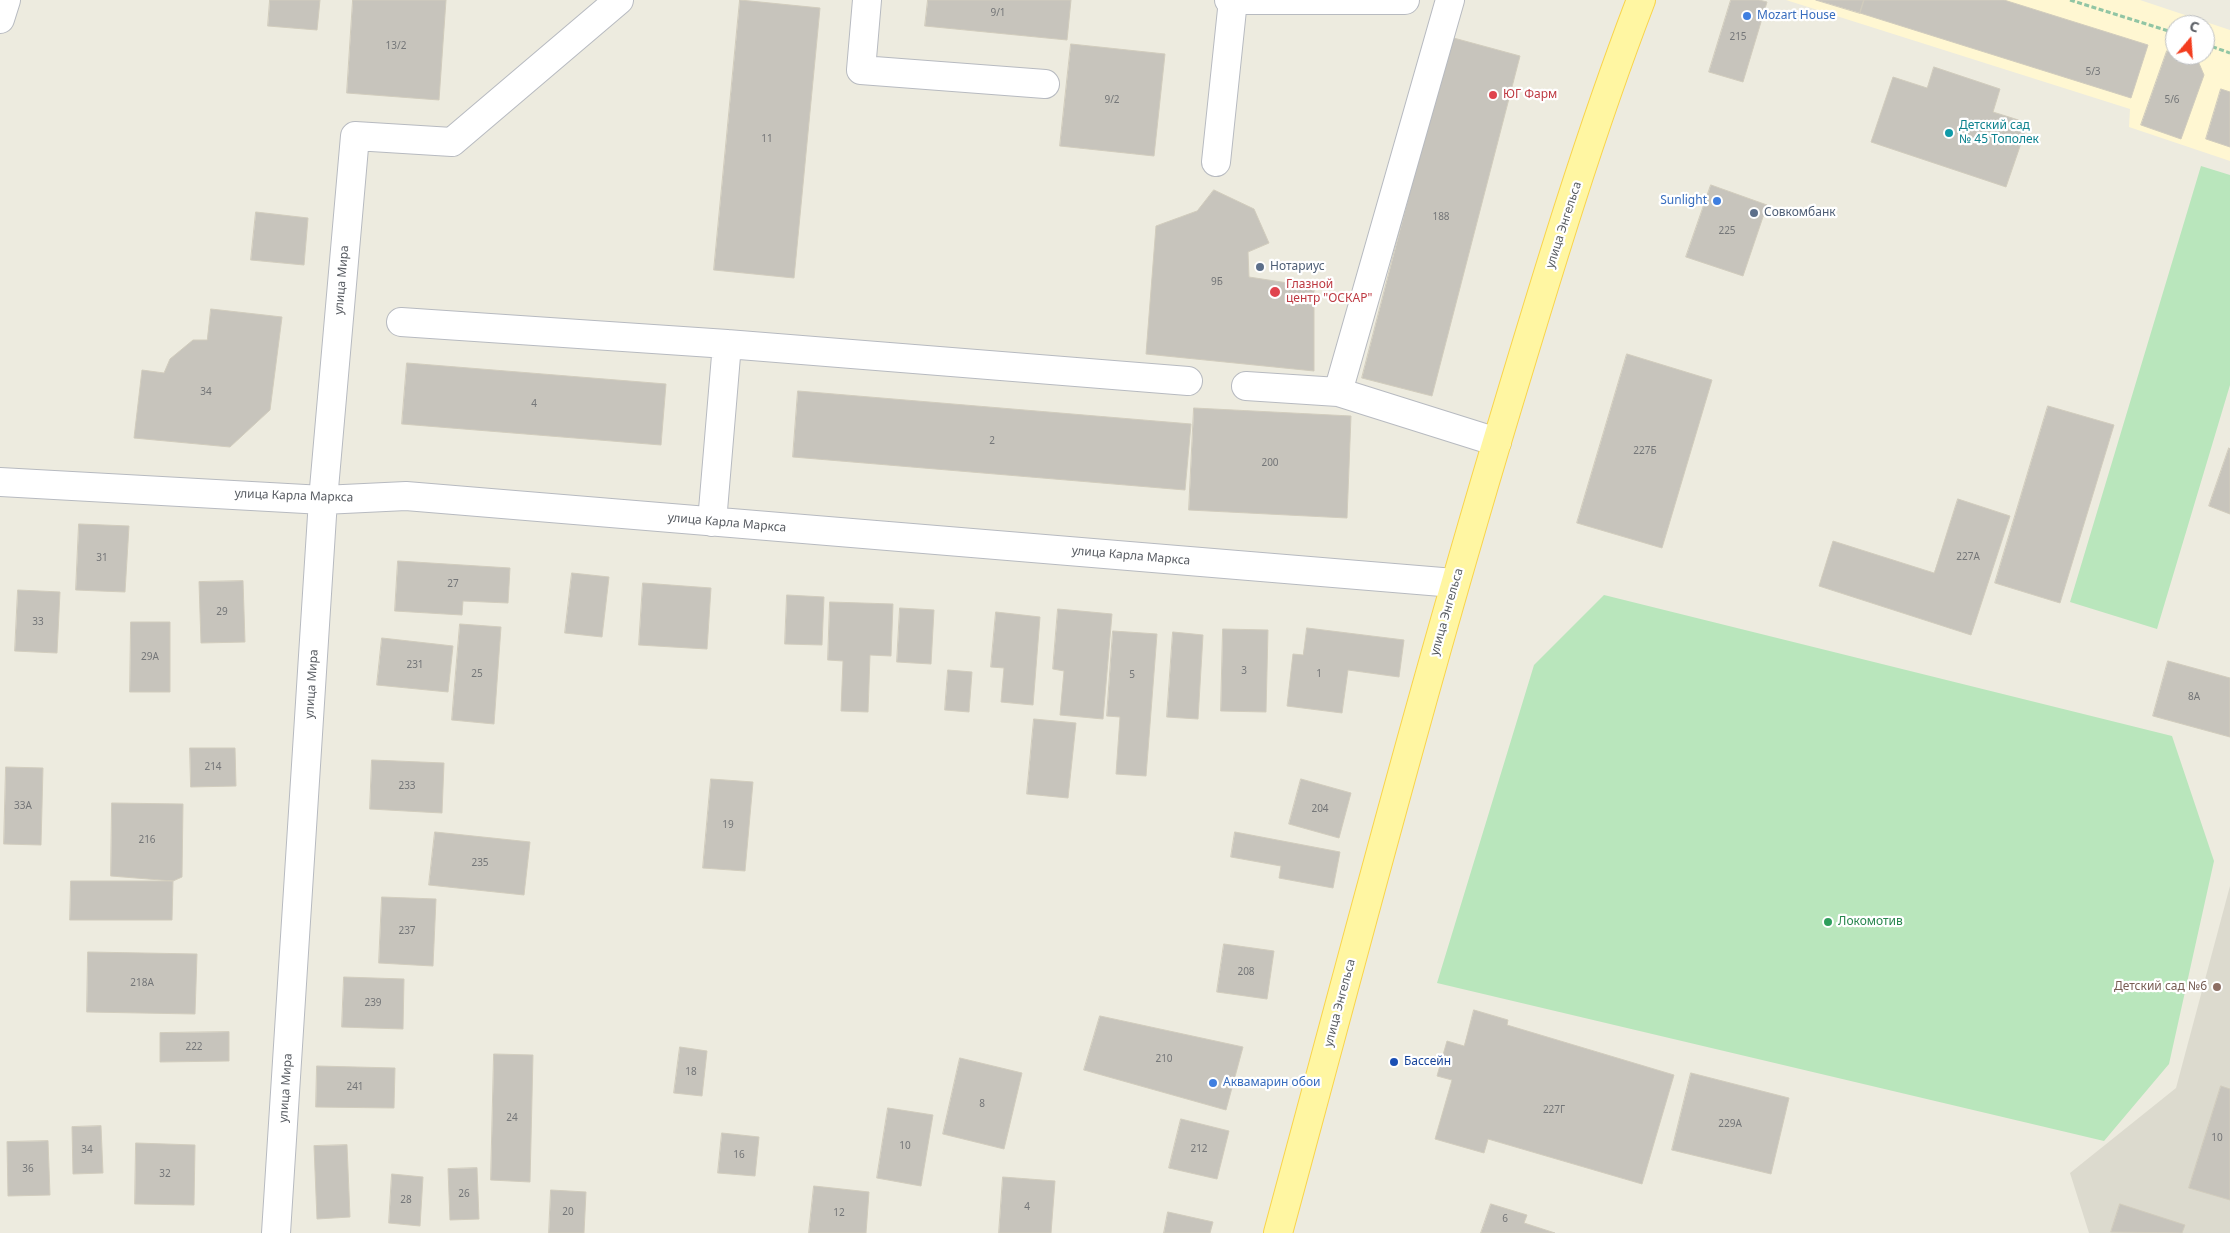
<!DOCTYPE html>
<html>
<head>
<meta charset="utf-8">
<style>
	body { margin:0 }
	#map { position:relative; width:2230px; height:1233px; overflow:hidden; background:#edebdf; font-family:"Noto Sans",sans-serif }
	canvas { display:block }
	.north { position:absolute; left:2165px; top:15px; width:50px; height:50px; box-sizing:border-box; background:#fff; border:1px solid #bcbec0; border-radius:50%; rotate:18deg; font-size:14px; font-weight:700; line-height:20px; text-align:center; color:#585c62 }
	.north::after { content:''; display:block; margin:auto; width:18px; height:22px; background:#f33d1f; clip-path:polygon(50% 0,100% 100%,50% 72%,0 100%) }
</style>
</head>
<body>
<div id="map">
<canvas width="2230" height="1233"></canvas>
<div class="north">С</div>
</div>
<script>
const ctx = document.querySelector('canvas').getContext('2d');
ctx.lineJoin = 'round';
function fill(path, color) {
  ctx.fillStyle = color;
  ctx.fill(path, 'evenodd');
}
function trace(path, color, width, dash) {
  ctx.strokeStyle = color;
  ctx.lineWidth = width;
  ctx.lineCap = dash ? 'butt' : 'round';
  ctx.setLineDash(dash || []);
  ctx.stroke(path);
}
function label(font, color, halo, rows, align = 'center') {
  ctx.font = font + ' "Noto Sans",sans-serif';
  ctx.lineWidth = 4.5;
  ctx.setLineDash([]);
  ctx.textBaseline = 'middle';
  ctx.strokeStyle = halo;
  ctx.fillStyle = color;
  for (const [text, x, y, turn = 0] of rows) {
    ctx.save();
    ctx.translate(x, y);
    ctx.rotate((+turn || 0) * Math.PI / 180);
    ctx.textAlign = isNaN(turn) ? turn : align;
    if (halo) ctx.strokeText(text, 0, 0);
    ctx.fillText(text, 0, 0);
    ctx.restore();
  }
}
const commercial = new Path2D(`
	M1786 0H2140L2230 30V161L2129 127 2130 109ZM2175 25H2205V55H2175Z`);
const education = new Path2D(`
	M2230 886V1233H2089L2070 1173 2176 1088Z`);
const green = new Path2D(`
	M2201 166 2230 175V385L2157 629 2070 602Z
	M1604 595 2172 736 2214 861 2169 1064 2104 1141 1437 983 1534 665Z`);
const building = new Path2D(`
	M270 0H320L317 30 268 26Z
	M353 0H446L439 100 347 93Z
	M740 0 820 8 794 278 714 270Z
	M928 0H1071L1067 40 925 26Z
	M1731 0H1759L1767 2 1743 82 1709 72Z
	M1816 0H1864L1860 13Z
	M1864 0H2004L2148 45 2131 98 1860 13Z
	M1450 37 1520 56 1432 396 1362 378Z
	M1071 44 1165 54 1154 156 1060 146Z
	M2167 51 2198 61 2204 75 2181 139 2141 125Z
	M1934 67 2000 89 1993 112 2028 123 2006 187 1871 142 1893 77 1927 88Z
	M2221 89 2230 92V147L2206 139Z
	M1711 185 1767 205 1743 276 1686 257Z
	M1214 190 1254 209 1269 243 1248 252 1249 277 1314 287V371L1146 354 1156 226 1197 211Z
	M256 212 308 218 304 265 251 260Z
	M211 309 282 317 270 410 230 447 134 438 142 370 164 373 170 359 193 340H207Z
	M1627 354 1712 380 1662 548 1577 523Z
	M407 363 666 384 661 445 402 424Z
	M798 391 1191 424 1185 490 793 457Z
	M2048 406 2114 425 2060 603 1995 583Z
	M1194 408 1351 416 1347 518 1189 510Z
	M2229 448 2230 449V514L2209 506Z
	M1958 499 2010 516 1971 635 1819 586 1833 541 1934 573Z
	M79 524 129 526 125 592 76 590Z
	M398 561 510 568 508 603 463 601 462 615 395 611Z
	M572 573 609 577 602 637 565 633Z
	M243 581 245 642 201 643 199 582Z
	M643 583 711 588 707 649 639 645Z
	M18 590 60 592 57 653 15 651Z
	M787 595 824 597 822 645 785 644Z
	M830 602 893 604 891 656 870 655 868 712 841 711 843 661 828 660Z
	M900 608 934 610 931 664 897 662Z
	M1058 609 1112 614 1103 719 1060 715 1064 671 1053 669Z
	M996 612 1040 617 1033 705 1001 702 1004 668 991 667Z
	M131 622H170V692H130Z
	M460 624 501 627 494 724 452 720Z
	M1307 628 1404 640 1399 677 1348 670 1342 713 1287 706 1293 654 1303 655Z
	M1223 629 1268 630 1266 712 1221 711Z
	M1113 631 1157 634 1146 776 1116 774 1120 717 1107 716Z
	M1173 632 1203 635 1198 719 1167 717Z
	M382 638 453 646 448 692 377 685Z
	M2168 661 2230 678V737L2153 716Z
	M948 670 972 672 969 712 945 710Z
	M1034 719 1076 723 1068 798 1027 794Z
	M190 748H235L236 786 191 787Z
	M372 760 444 763 442 813 370 809Z
	M6 767 43 768 41 845 4 844Z
	M711 779 753 782 745 871 703 868Z
	M1301 779 1351 793 1339 838 1289 824Z
	M112 803 183 804 182 877 173 881 111 876Z
	M435 832 530 842 524 895 429 885Z
	M1235 832 1340 852 1333 888 1279 878 1281 866 1231 857Z
	M71 881H173L172 920H70Z
	M382 897 436 899 433 966 379 963Z
	M1224 944 1274 951 1267 999 1217 992Z
	M88 952 197 954 195 1014 87 1012Z
	M344 977 404 979 403 1029 342 1027Z
	M1474 1010 1508 1020 1507 1025 1674 1075 1642 1184 1488 1139 1484 1153 1435 1139 1452 1080 1437 1076 1447 1041 1464 1046Z
	M1100 1016 1243 1047 1226 1110 1084 1070Z
	M229 1032V1061L160 1062V1033Z
	M680 1047 707 1051 702 1096 674 1093Z
	M494 1054 533 1055 530 1182 491 1180Z
	M960 1058 1022 1073 1004 1149 943 1134Z
	M317 1066 395 1068 394 1108 316 1107Z
	M1691 1073 1789 1098 1771 1174 1672 1150Z
	M2221 1086 2230 1089V1200L2189 1188Z
	M888 1108 933 1115 921 1186 877 1178Z
	M1181 1119 1229 1131 1217 1179 1169 1168Z
	M101 1126 103 1173 73 1174 72 1127Z
	M722 1133 759 1137 755 1176 718 1173Z
	M48 1141 50 1195 8 1196 7 1142Z
	M136 1143 195 1145 194 1205 135 1204Z
	M347 1145 350 1217 317 1219 314 1146Z
	M477 1168 479 1219 450 1220 448 1169Z
	M392 1174 423 1177 420 1226 389 1223Z
	M1003 1177 1055 1181 1051 1233H999Z
	M814 1186 869 1192 866 1233H809Z
	M551 1190 586 1192 584 1233H549Z
	M1491 1204 1527 1215 1524 1223 1555 1233H1481Z
	M2120 1204 2185 1225 2182 1233 2111 1232Z
	M1168 1212 1213 1222 1210 1233H1164Z`);
const path = new Path2D(`
	M2070 0 2175 33
	M2205 44 2230 53`);
const minor = new Path2D(`
	M867 0 861 70 1045 84
	M1229 0H1405
	M0 19 6 0
	M1216 162 1233 0
	M401 322 727 344 1188 381
	M1246 386 1338 392 1497 442
	M1338 392 1450 0
	M0 482 323 500 406 496 1454 583
	M712 522 727 344
	M276 1233 323 500 355 136 452 142 619 0`);
const major = new Path2D(`
	M1278 1233C1353 956 1425 679 1508 405 1549 269 1590 133 1641 0`);
const markers = [
	[1747,16,5,"#3f7fe0"],
	[1493,95,5,"#e0444e"],
	[1949,133,5,"#0f9aa8"],
	[1717,201,5,"#3f7fe0"],
	[1754,213,5,"#5c6f8a"],
	[1260,267,5,"#5c6f8a"],
	[1275,292,6,"#e0444e"],
	[1828,922,5,"#2e9e5b"],
	[2217,987,5,"#8d6e63"],
	[1394,1062,5,"#1a4fb4"],
	[1213,1083,5,"#3f7fe0"]
];
const numberNames = [
	["9/1",998,13],
	["215",1738,37],
	["13/2",396,46],
	["5/3",2093,72],
	["9/2",1112,100],
	["5/6",2172,100],
	["11",767,139],
	["188",1441,217],
	["225",1727,231],
	["9Б",1217,282],
	["34",206,392],
	["4",534,404],
	["2",992,441],
	["227Б",1645,451],
	["200",1270,463],
	["227А",1968,557],
	["31",102,558],
	["27",453,584],
	["29",222,612],
	["33",38,622],
	["29А",150,657],
	["231",415,665],
	["3",1244,671],
	["25",477,674],
	["1",1319,674],
	["5",1132,675],
	["8А",2194,697],
	["214",213,767],
	["233",407,786],
	["33А",23,806],
	["204",1320,809],
	["19",728,825],
	["216",147,840],
	["235",480,863],
	["237",407,931],
	["208",1246,972],
	["218А",142,983],
	["239",373,1003],
	["222",194,1047],
	["210",1164,1059],
	["18",691,1072],
	["241",355,1087],
	["8",982,1104],
	["227Г",1554,1110],
	["24",512,1118],
	["229А",1730,1124],
	["10",2217,1138],
	["10",905,1146],
	["212",1199,1149],
	["34",87,1150],
	["16",739,1155],
	["36",28,1169],
	["32",165,1174],
	["26",464,1194],
	["28",406,1200],
	["4",1027,1207],
	["20",568,1212],
	["12",839,1213],
	["6",1505,1219]
];
const shopNames = [
	["Mozart House",1757,16],
	["Sunlight",1707,201,"right"],
	["Аквамарин обои",1223,1083]
];
const healthNames = [
	["ЮГ Фарм",1503,95],
	["Глазной",1286,285],
	["центр \"ОСКАР\"",1286,299]
];
const cultureNames = [
	["Детский сад",1959,126],
	["№ 45 Тополек",1959,140]
];
const serviceNames = [
	["Совкомбанк",1764,213],
	["Нотариус",1270,267]
];
const streetNames = [
	["улица Энгельса",1564,225,-72],
	["улица Мира",342,280,-85],
	["улица Карла Маркса",294,496,2],
	["улица Карла Маркса",727,523,5],
	["улица Карла Маркса",1131,556,5],
	["улица Энгельса",1447,612,-74],
	["улица Мира",312,684,-86],
	["улица Энгельса",1340,1003,-75],
	["улица Мира",286,1088,-86]
];
const leisureNames = [
	["Локомотив",1838,922]
];
const educationNames = [
	["Детский сад №6",2207,987]
];
const transitNames = [
	["Бассейн",1404,1062]
];
fill(commercial, '#fff7d2');
fill(education, '#dcdace');
fill(green, '#b9e6bc');
fill(building, '#c7c4bc');
trace(building, '#d1ccbd', 1);
trace(minor, '#b7bac0', 30);
trace(major, '#f9d44b', 30);
trace(path, '#91c5a4', 3, [5, 2.5]);
trace(minor, '#fff', 28);
trace(major, '#fff6a2', 28);
for (const [x, y, r, color] of markers) {
  const dot = new Path2D();
  dot.arc(x, y, r, 0, 2 * Math.PI);
  ctx.fillStyle = color;
  ctx.fill(dot);
  trace(dot, '#fff', 2);
}
label('10px', '#747678', null, numberNames);
label('12px', '#366cbe', '#fff', shopNames, 'left');
label('12px', '#be3a42', '#fff', healthNames, 'left');
label('12px', '#0d838f', '#fff', cultureNames, 'left');
label('12px', '#4e5e75', '#fff', serviceNames, 'left');
label('12px', '#585c62', '#fff', streetNames);
label('12px', '#27864d', '#fff', leisureNames, 'left');
label('12px', '#785e54', '#fff', educationNames, 'right');
label('12px', '#164399', '#fff', transitNames, 'left');
</script>
</body>
</html>
